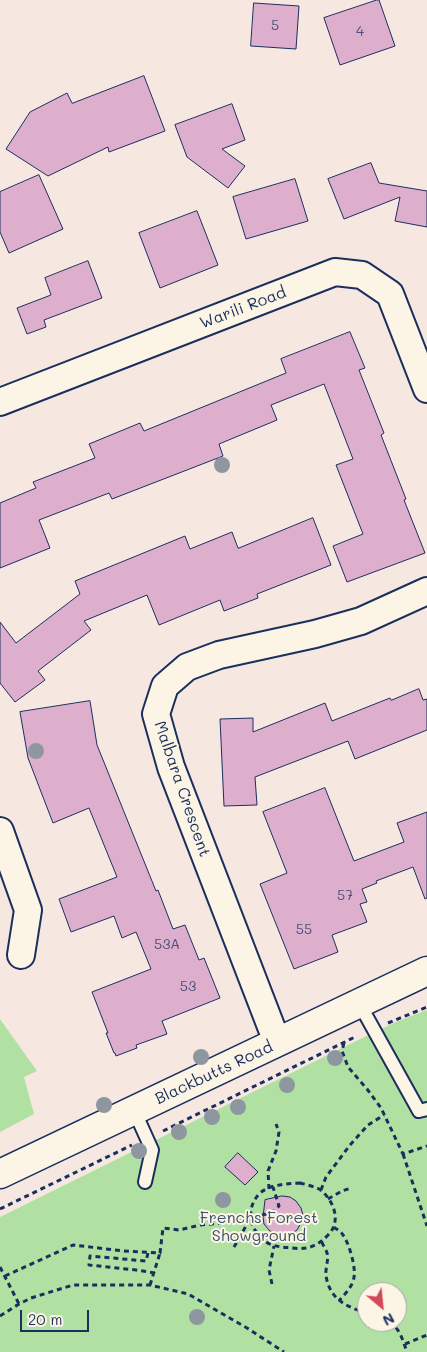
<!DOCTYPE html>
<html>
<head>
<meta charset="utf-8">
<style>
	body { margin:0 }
	#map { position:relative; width:427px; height:1352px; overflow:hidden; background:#f6e7e0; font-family:Mali,sans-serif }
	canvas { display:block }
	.north { position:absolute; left:357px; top:1282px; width:50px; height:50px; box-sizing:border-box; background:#fcf5e5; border:1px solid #a2a6af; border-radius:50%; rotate:152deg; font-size:14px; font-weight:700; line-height:20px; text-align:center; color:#1b2f5e }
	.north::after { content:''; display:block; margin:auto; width:18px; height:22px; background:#d1495b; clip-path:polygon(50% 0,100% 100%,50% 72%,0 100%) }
	.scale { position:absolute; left:20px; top:1310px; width:69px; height:22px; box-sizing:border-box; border:2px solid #1b2f5e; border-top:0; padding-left:6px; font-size:15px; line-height:18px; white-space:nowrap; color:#1b2f5e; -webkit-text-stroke:4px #fcf5e5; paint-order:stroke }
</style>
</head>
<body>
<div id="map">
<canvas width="427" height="1352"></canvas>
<div class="north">N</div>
<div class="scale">20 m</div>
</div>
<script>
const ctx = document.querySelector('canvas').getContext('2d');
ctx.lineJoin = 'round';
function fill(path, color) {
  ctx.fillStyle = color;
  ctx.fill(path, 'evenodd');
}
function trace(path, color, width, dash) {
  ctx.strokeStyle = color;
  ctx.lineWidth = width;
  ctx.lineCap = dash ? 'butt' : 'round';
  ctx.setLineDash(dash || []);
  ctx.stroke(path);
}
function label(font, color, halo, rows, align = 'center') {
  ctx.font = font + ' Mali,sans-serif';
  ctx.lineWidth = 4;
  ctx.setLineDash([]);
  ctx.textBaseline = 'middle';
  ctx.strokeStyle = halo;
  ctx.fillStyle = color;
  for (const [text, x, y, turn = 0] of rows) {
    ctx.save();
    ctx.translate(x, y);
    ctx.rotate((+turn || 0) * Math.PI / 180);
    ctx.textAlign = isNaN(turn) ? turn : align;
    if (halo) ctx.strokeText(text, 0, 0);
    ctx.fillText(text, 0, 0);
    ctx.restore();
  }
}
const green = new Path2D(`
	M427 1010V1352H0V1217L356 1041 396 1022ZM367 1292H397V1322H367Z
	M0 1019 37 1071 24 1077 34 1114 0 1132Z`);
const building = new Path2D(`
	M377 0H379L395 46 340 65 324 18Z
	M254 3 299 6 296 49 251 46Z
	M144 76 165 131 109 152 108 147 48 176 6 149 30 112 67 93 72 103Z
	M232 104 245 140 222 149 245 166 228 188 187 157 175 125Z
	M371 163 379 183 427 191V227L395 221 400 197 344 219 328 179Z
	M39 175 63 229 9 253 0 232V192Z
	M295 179 308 221 246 239 233 197Z
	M197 211 218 265 160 288 139 233Z
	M88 261 102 298 44 320 46 327 27 334 17 308 51 295 45 278Z
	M350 332 365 368 359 370 384 433 381 435 406 499 404 500 425 553 347 582 333 546 363 534 336 465 353 459 324 384 271 405 277 420 219 444 223 456 112 499 109 493 39 520 50 548 0 568V503L36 488 33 482 95 458 89 444 140 423 144 431 286 373 281 359Z
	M313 518 331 565 257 594 258 598 224 611 220 600 159 625 147 595 84 621 91 630 38 671 45 680 15 702 0 683V622L16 643 80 594 75 581 185 536 190 549 232 532 238 548Z
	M419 689 423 700 427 699V730L355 759 348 741 255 777 257 805 224 806 220 719 253 718V732L325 703 332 721 390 698 391 700Z
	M90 701 97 745 156 891 158 890 173 929 185 925 199 960 204 958 220 998 162 1021 167 1034 136 1045 137 1048 116 1056 115 1053H114L106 1033H108L92 992 151 969 136 932 122 938 114 916 71 932 59 899 117 877 89 808 53 823 28 758 20 712Z
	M325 788 354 861 404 842 397 823 427 812V898L425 899 413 867 376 881 377 883 362 889 367 902 360 904 367 922 332 935 338 952 294 969 260 884 287 873 263 812Z
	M238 1153 258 1172 245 1185 225 1167Z
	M282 1196 290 1197 296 1201 301 1208 303 1215 301 1223 297 1230 291 1234 283 1236 275 1235 269 1230 264 1224 263 1217 265 1200Z`);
const path = new Path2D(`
	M388 1023 427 1007
	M344 1043 342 1051 348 1067 367 1089 381 1108 403 1154 427 1146
	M163 1131 357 1036
	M403 1154 427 1226
	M300 1183C307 1185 317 1187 322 1191 334 1202 341 1221 329 1234 318 1246 308 1250 292 1248 283 1247 274 1247 266 1242 249 1230 245 1208 260 1193 271 1184 287 1184 300 1183Z
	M269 1189 268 1171 276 1151 279 1132 276 1124
	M321 1190 326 1177 350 1145 368 1125 384 1115
	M328 1199 342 1191 351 1188
	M0 1209 132 1145
	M334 1227C337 1230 341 1231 343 1235 349 1243 356 1267 354 1277 353 1286 345 1294 339 1301
	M322 1242C323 1246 326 1249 327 1253 329 1260 325 1269 326 1276 330 1300 347 1307 367 1313
	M234 1247 250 1219
	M148 1253 146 1261 90 1256 89 1265 136 1270 155 1273
	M0 1267 19 1304
	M5 1276 73 1245 124 1251 160 1253 163 1228 179 1230 200 1225 237 1222 273 1212 279 1206 273 1187
	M272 1284 269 1270 274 1246
	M150 1285 160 1253
	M0 1316 19 1304 31 1298 73 1285H150L188 1294 247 1328 284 1352
	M389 1322C400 1328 403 1341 407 1352
	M405 1344 427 1335`);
const service = new Path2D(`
	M359 1003 419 1111 427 1109
	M134 1110 152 1150 145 1182`);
const minor = new Path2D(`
	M0 402 335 272 362 275 390 294 427 389
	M0 831 28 910 21 955
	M277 1042 171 767 156 714 165 686 187 667 219 655 315 634 361 621 427 591`);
const tertiary = new Path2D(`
	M0 1174 427 971`);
const trees = [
	[222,465],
	[36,751],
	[201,1057],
	[335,1058],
	[287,1085],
	[104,1105],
	[238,1107],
	[212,1117],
	[179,1132],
	[139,1151],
	[223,1200],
	[197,1317]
];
const numberNames = [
	["5",275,26],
	["4",360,32],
	["57",345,896],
	["55",304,930],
	["53A",167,945],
	["53",188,987]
];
const streetNames = [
	["Warili Road",243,308,-21],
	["Malbara Crescent",182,789,71],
	["Blackbutts Road",214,1073,-25]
];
const parkNames = [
	["Frenchs Forest",259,1218],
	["Showground",259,1236]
];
fill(green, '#b0e1a2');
fill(building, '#deaecd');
trace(building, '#1b2f5e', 1);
trace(service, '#1b2f5e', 16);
trace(minor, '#1b2f5e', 30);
trace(tertiary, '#1b2f5e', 31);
trace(path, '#1b2f5e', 3, [5, 4]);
trace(service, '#fcf5e5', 12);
trace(minor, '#fcf5e5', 26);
trace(tertiary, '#fcf5e5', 28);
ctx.fillStyle = '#8e96a0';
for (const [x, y] of trees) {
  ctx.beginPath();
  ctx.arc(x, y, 8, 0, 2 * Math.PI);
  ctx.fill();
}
label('14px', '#4c4f7a', null, numberNames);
label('16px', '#1b2f5e', '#fcf5e5', streetNames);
label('16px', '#39536c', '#fcf5e5', parkNames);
</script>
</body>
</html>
